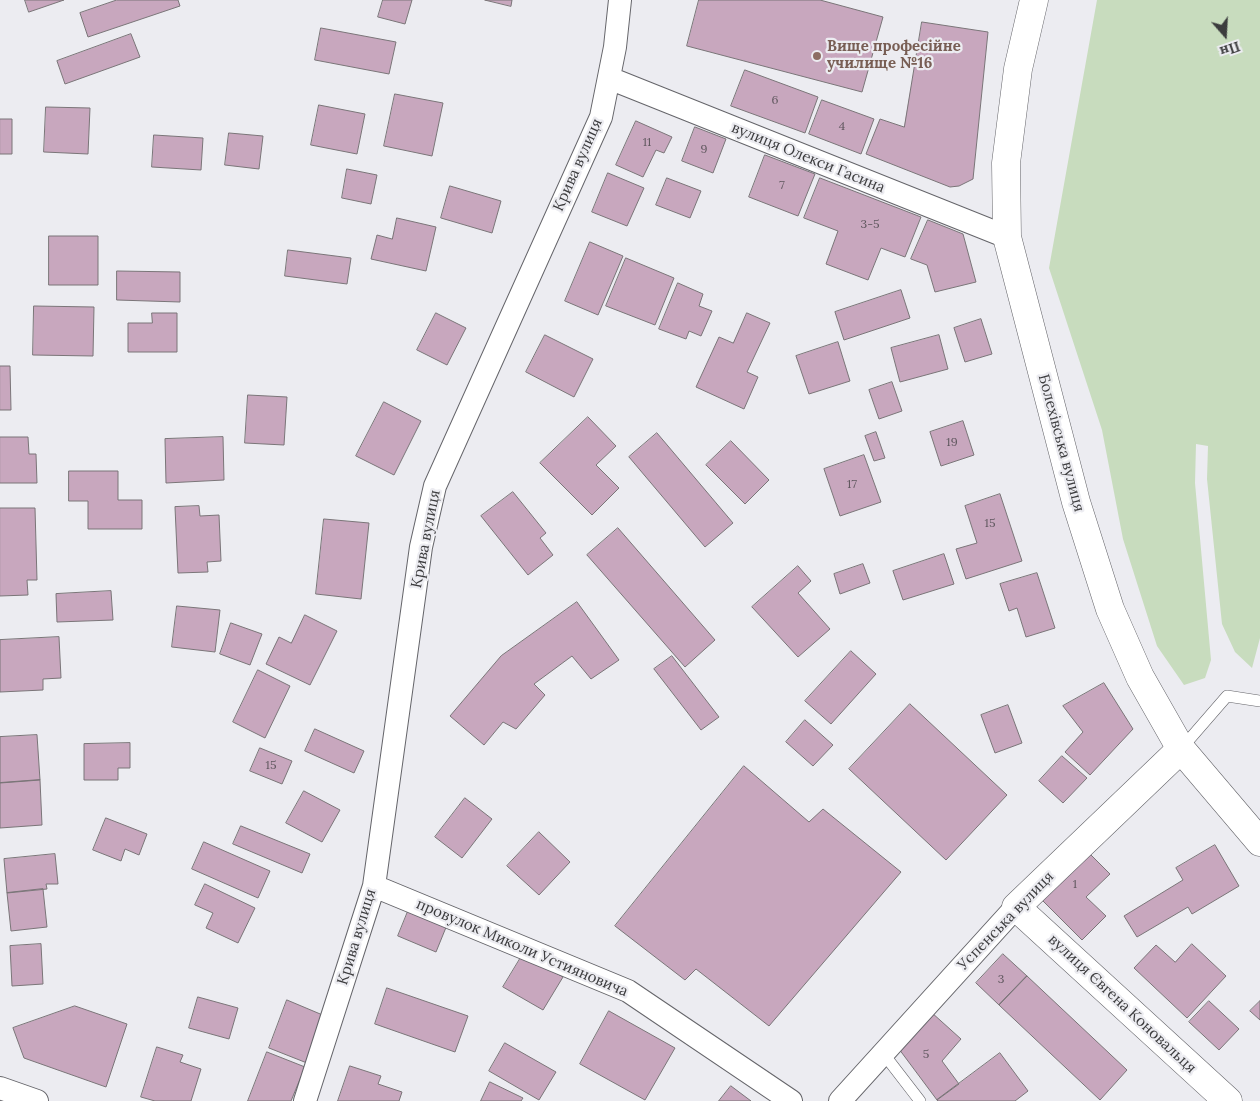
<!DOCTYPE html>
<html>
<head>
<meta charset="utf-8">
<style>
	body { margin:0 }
	#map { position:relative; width:1260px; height:1101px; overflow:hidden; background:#ececf1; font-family:Lora,serif }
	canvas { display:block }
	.north { position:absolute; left:1200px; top:10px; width:50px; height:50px; -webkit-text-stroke:4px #ececf1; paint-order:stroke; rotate:161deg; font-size:14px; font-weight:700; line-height:20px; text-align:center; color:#3c3c3e }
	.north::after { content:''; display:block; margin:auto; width:18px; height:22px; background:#3c3c3e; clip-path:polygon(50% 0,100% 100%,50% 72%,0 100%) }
</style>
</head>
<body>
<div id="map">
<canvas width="1260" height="1101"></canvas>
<div class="north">Пн</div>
</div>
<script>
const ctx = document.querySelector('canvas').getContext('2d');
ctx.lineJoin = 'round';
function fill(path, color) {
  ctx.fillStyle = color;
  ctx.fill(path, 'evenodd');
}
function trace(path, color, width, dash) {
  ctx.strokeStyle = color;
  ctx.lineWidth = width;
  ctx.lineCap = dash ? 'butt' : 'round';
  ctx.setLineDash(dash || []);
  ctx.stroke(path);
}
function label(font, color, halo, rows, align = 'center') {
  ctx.font = font + ' Lora,serif';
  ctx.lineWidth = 4.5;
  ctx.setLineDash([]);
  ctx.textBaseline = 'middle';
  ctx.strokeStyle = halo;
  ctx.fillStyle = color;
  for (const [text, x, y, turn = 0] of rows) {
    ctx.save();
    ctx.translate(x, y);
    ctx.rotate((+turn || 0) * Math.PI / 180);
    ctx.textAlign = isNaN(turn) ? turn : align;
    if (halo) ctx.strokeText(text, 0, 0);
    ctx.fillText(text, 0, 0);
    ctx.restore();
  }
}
const green = new Path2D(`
	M1097 0H1260V638L1252 668 1235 652 1222 624 1207 479 1208 446 1196 444 1195 483 1211 660 1205 678 1184 685 1157 646 1123 539 1102 430 1049 268Z`);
const building = new Path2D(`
	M25 0H64L29 12Z
	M117 0H178L180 6 88 37 80 13Z
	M383 0H412L405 24 378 17Z
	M485 0H512L511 6Z
	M699 0H820L883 17 862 92 687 46Z
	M922 22 988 32 973 179 959 186 950 187 866 154 880 119 904 127Z
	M321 28 396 42 389 74 315 60Z
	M131 34 140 57 65 84 57 61Z
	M745 70 818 97 805 133 731 106Z
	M395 94 443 103 432 156 384 146Z
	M822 100 874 119 861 154 809 134Z
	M319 105 365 114 357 154 311 145Z
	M46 107 90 108 88 154 44 152Z
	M0 119H12V154H0Z
	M636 121 672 137 664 153 656 150 643 177 616 165Z
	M695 127 726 139 713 173 682 161Z
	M229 133 263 136 259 169 225 165Z
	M154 135 203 138 201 170 152 167Z
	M765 155 815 174 798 216 749 197Z
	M347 169 377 175 371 204 342 198Z
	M608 173 644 188 627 226 592 212Z
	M667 178 701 191 690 218 656 205Z
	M820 178 921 217 905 257 881 248 868 280 826 264 838 231 804 218Z
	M450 186 501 201 492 233 441 218Z
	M397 218 436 227 426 271 371 259 377 235 392 239Z
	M928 220 963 234 976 282 935 292 927 265 911 259Z
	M49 236H98V285H49Z
	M590 242 623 256 598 315 565 301Z
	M288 250 351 258 347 284 285 276Z
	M626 258 674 278 655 325 606 306Z
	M117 271 180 272V302L117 300Z
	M678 283 703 294 699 306 712 311 701 336 689 331 686 339 659 329Z
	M901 290 910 318 844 340 835 312Z
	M34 306 94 307 93 356 33 355Z
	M152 313H177V352H128V323H152Z
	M436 313 466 328 447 365 417 350Z
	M747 313 770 323 747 372 758 377 744 409 696 387 719 337 733 343Z
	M981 319 992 354 965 362 954 328Z
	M545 335 593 359 574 397 526 372Z
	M939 335 948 369 900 382 891 348Z
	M838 342 850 381 809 394 796 356Z
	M0 366H10L11 410H0Z
	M892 382 902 411 879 419 869 390Z
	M248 395 287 397 284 445 245 443Z
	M384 402 421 421 394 475 356 456Z
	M588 417 616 446 596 465 619 488 592 515 540 463Z
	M963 421 974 455 941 466 930 432Z
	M876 432 885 458 874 461 865 436Z
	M657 433 733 523 705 547 629 457Z
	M0 437H28L29 454H36L37 483H0Z
	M223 437 224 480 166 483 165 439Z
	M731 441 769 480 745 504 706 465Z
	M864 455 881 502 840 516 824 469Z
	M69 471H118V500H142V529H88V501H69Z
	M513 492 546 533 540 538 553 555 528 575 481 516Z
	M1000 494 1022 561 966 579 956 549 977 543 965 506Z
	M199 506 200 516 219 515 221 561 207 562 208 572 178 573 175 507Z
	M0 508H35L37 580H27L28 595 0 596Z
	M324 519 369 523 361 599 316 594Z
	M618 528 715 640 685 667 587 555Z
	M944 554 954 584 903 600 893 571Z
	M863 564 870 583 840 594 834 574Z
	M798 566 811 581 798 593 830 629 798 657 752 607Z
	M1037 573 1055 628 1026 637 1017 608 1009 611 1000 584Z
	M111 591 113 620 57 622 56 594Z
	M577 602 619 660 591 679 572 656 534 684 545 695 516 729 503 722 484 745 450 716 501 656Z
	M177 606 220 610 215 652 172 647Z
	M305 615 337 631 310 685 266 664 279 637 291 643Z
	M231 623 262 634 250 665 220 654Z
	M59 637 61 678 43 679V690L0 692V640Z
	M851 651 876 674 831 724 805 701Z
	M672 656 719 717 701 730 654 669Z
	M258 670 290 686 265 738 233 722Z
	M1104 683 1133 729 1090 775 1065 752 1083 732 1063 706Z
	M910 704 1007 795 946 860 849 769Z
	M1008 705 1022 743 995 753 981 715Z
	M805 720 833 745 813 766 786 742Z
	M315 729 364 751 354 773 305 751Z
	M37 735 40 780 0 783V737Z
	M130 743V768H118V780H84V744Z
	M260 748 292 761 282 784 250 771Z
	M1062 756 1087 778 1063 803 1039 781Z
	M744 766 809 822 823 809 901 872 769 1026 696 969 685 980 615 926Z
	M40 780 42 825 0 828V783Z
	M304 791 340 810 322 842 286 823Z
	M465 798 492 819 462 858 435 837Z
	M106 818 147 834 139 855 125 849 121 861 93 850Z
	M241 826 310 854 302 873 233 844Z
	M539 832 570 862 539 895 507 866Z
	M204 842 270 871 258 898 192 869Z
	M1215 845 1239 886 1192 914 1188 907 1137 937 1124 916 1183 880 1176 868Z
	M1086 850 1110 874 1086 897 1106 916 1082 940 1039 897Z
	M55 854 58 884H46L47 889 7 893 4 859Z
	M205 884 255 908 238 943 206 928 213 913 195 905Z
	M43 889 47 927 11 931 7 893Z
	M411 904 449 920 436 952 398 936Z
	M41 944 43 984 12 986 10 946Z
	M1192 944 1226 976 1187 1018 1134 968 1156 945 1175 962Z
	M523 954 563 977 543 1010 503 987Z
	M1003 954 1027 976 999 1005 976 983Z
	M1027 976 1127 1070 1100 1100 999 1005Z
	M387 988 468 1016 455 1052 375 1024Z
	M198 997 238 1008 229 1039 189 1028Z
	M287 1000 325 1016 307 1063 269 1048Z
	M1209 1001 1239 1029 1219 1050 1189 1022Z
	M1260 1001V1020L1250 1011Z
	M75 1006 127 1024 106 1087 24 1058 13 1028Z
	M609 1011 675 1048 645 1100 580 1064Z
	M931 1012 961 1039 942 1061 959 1084 937 1100 899 1049Z
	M505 1043 556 1072 539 1100 489 1071Z
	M157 1047 183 1055 180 1062 201 1069 191 1101H155L141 1097Z
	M267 1052 305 1067 291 1101H248Z
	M1000 1053 1028 1091 1015 1101H938L937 1100Z
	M350 1066 381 1076 378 1084 402 1092 399 1101H338Z
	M490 1082 523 1098 521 1101H481Z
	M731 1086 751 1101H719Z`);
const service = new Path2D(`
	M1181 749 1227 696 1260 701
	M883 1053 920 1101`);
const minor = new Path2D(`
	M609 78 1007 237
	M374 886 628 991 791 1101
	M0 1088 37 1101
	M305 1101 374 886 421 547 435 486 601 117 615 47 620 0
	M840 1101 1016 907`);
const tertiary = new Path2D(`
	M1181 749 1016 907 1228 1101`);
const secondary = new Path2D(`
	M1034 0 1018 69 1006 163 1007 237 1076 502 1110 609 1140 677 1181 749 1260 842`);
const markers = [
	[817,56,5,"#8d6e63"]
];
const numberNames = [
	["6",775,101],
	["4",842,127],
	["11",647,143],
	["9",704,150],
	["7",782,186],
	["3-5",870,225],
	["19",952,443],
	["17",852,485],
	["15",990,524],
	["15",271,766],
	["1",1075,885],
	["3",1001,980],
	["5",926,1055]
];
const educationNames = [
	["Вище професійне",827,47],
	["училище №16",827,64]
];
const streetNames = [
	["вулиця Олекси Гасина",808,158,22],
	["Крива вулиця",578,165,-66],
	["Болехівська вулиця",1061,443,75],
	["Крива вулиця",426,539,-79],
	["Успенська вулиця",1006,921,-46],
	["Крива вулиця",357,937,-73],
	["провулок Миколи Устияновича",522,948,23],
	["вулиця Євгена Коновальця",1122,1004,43]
];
fill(green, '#c8dcbe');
fill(building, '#c8a7be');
trace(building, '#7a7578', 1);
trace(service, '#65656a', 12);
trace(minor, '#65656a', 24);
trace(tertiary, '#65656a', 29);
trace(secondary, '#65656a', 29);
trace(service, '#fff', 11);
trace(minor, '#fff', 22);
trace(tertiary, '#fff', 28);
trace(secondary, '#fff', 28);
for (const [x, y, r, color] of markers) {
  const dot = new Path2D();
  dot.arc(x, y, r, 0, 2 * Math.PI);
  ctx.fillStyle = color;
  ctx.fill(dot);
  trace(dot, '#ececf1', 2);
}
label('12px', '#5f575e', null, numberNames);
label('bold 15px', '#785e54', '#ececf1', educationNames, 'left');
label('15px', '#3c3c3e', '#ececf1', streetNames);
</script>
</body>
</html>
